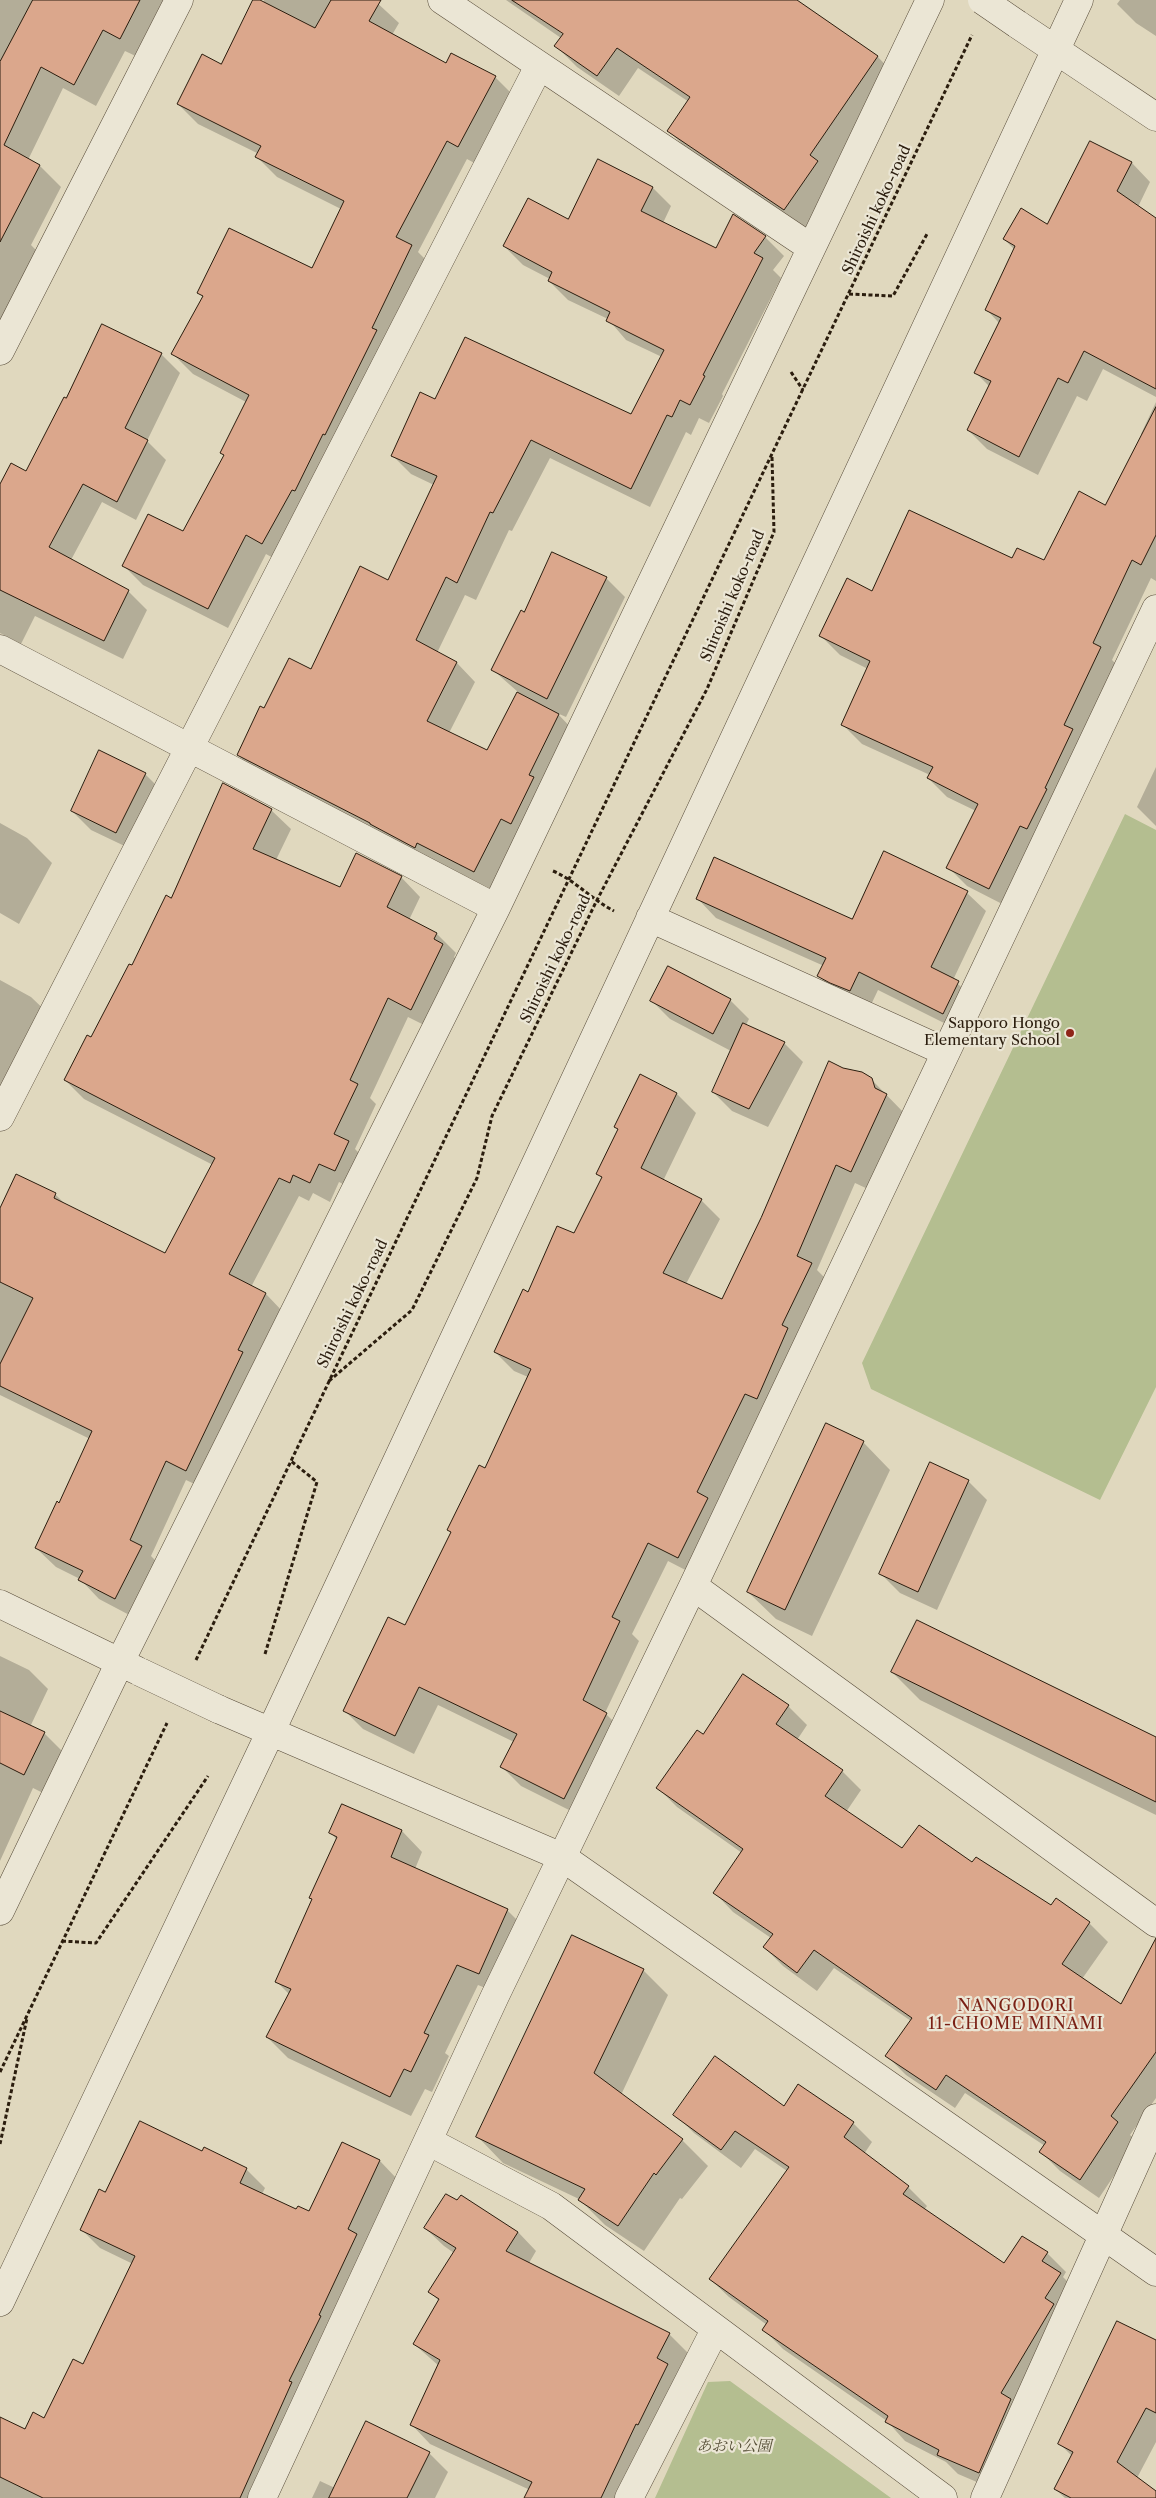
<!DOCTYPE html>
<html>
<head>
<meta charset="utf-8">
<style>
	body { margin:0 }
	canvas { display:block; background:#e0d8be }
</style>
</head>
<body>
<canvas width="1156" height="2498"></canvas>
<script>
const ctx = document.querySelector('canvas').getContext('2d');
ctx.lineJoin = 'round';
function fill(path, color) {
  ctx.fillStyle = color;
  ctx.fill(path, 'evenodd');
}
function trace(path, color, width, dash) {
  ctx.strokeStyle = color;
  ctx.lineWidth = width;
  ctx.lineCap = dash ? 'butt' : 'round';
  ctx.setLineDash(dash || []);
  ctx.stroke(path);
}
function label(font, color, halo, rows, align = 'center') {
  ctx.font = font + ' "Libre Caslon Text","Noto Serif JP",serif';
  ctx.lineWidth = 4.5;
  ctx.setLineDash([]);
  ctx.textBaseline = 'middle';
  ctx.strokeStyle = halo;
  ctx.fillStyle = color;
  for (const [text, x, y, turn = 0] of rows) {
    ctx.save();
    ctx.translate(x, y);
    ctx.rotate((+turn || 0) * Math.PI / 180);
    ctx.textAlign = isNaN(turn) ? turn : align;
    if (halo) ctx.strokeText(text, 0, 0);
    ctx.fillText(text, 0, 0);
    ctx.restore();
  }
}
const green = new Path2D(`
	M1125 814 1156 830V1387L1100 1500 871 1389 862 1363Z
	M730 2381 891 2498H655L708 2382Z`);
const shadow = new Path2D(`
	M0 0H172L142 59 125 51 96 106 63 88 28 160 40 166 61 187 31 245 45 259 0 347Z
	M255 0 263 3 264 0H374L399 23 392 35 446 65 495 77 515 97 478 165 467 159 418 252 431 265 282 563 266 554 228 628 143 585 123 565 183 533 225 457 221 453 246 402 193 374 173 354 203 297 199 293 312 270 341 209 277 177 257 157 259 154 198 124 178 104 221 66Z
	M506 0H794L877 56 898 78 805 231 690 152 669 131 689 102 638 68 619 96 577 67 556 46 561 38Z
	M1120 0H1156V36L1136 23 1117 4Z
	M1090 142 1132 163 1150 182 1138 207 1156 219V397L1103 369 1087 401 1077 396 1038 475 987 449 968 430 990 387 976 373 999 323 986 309 1015 250 1004 239 1048 225Z
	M653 188 671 206 663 223 717 249 765 237 784 256 773 270 781 278 722 394 723 396 709 423 699 418 691 435 686 432 650 507 550 458 512 531 509 530 476 600 465 595 437 653 457 663 475 682 449 733 487 752 518 692 493 670 525 613 606 578 625 597 566 717 557 713 577 734 493 890 436 861 434 866 257 774 238 755 264 709 312 671 389 581 434 485 411 474 392 455 436 400 632 416 662 357 626 340 608 319 568 300 549 281 550 279 523 265 504 246Z
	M161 354 180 373 147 441 166 460 136 520 102 502 71 560 128 591 147 610 123 659 35 616 21 644 0 633V487L27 473 67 400Z
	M1156 402V581L1151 578 1112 660 1119 667 1008 907 967 886 948 867 976 811 947 797 928 778 930 775 862 744 843 725 868 669 840 655 821 636 873 593 1013 560 1044 562 1105 506 1143 435 1141 434Z
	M1156 767V826L1137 807Z
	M145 774 164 793 135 851 91 830 72 811Z
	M271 810 291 829 276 860 341 888 401 877 420 897 409 920 437 934 456 953 454 957 461 964 430 1028 408 1017 370 1098 376 1104 355 1149 368 1162 355 1190 339 1182 330 1202 313 1193 309 1201 299 1196 251 1287 266 1294 285 1314 205 1489 186 1480 151 1556 161 1566 135 1618 99 1599 80 1579 56 1567 36 1548 60 1504 90 1439 0 1395V1211L55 1194 67 1206 166 1255 213 1165 84 1099 65 1080 92 1039 171 899Z
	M0 823 27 838 52 863 19 924 0 913Z
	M967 893 986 911 953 980 978 1001 962 1032 878 990 869 1009 838 995 819 976 824 966 716 918 698 899 852 921Z
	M0 980 31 997 54 1019 0 1125Z
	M651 1000H730L749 1019 746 1025 784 1043 803 1062 768 1127 732 1111 713 1092 731 1051 670 1019Z
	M640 1076 677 1094 696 1113 663 1181 701 1200 720 1219 686 1284 723 1300 871 1079 905 1114 870 1190 855 1183 817 1270 830 1283 697 1576 668 1561 632 1634 639 1641 605 1713 625 1733 583 1817 521 1786 502 1767 514 1742 438 1705 414 1754 363 1729 344 1710 406 1627 452 1533 449 1530 486 1469 528 1377 514 1371 495 1352 529 1293 574 1235 603 1179 597 1174 619 1130 616 1127Z
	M863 1442 890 1470 812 1636 776 1619 748 1592Z
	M968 1481 987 1500 937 1610 900 1593 881 1574Z
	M0 1656 29 1670 48 1689 30 1727 44 1733 63 1752 43 1793 33 1788 0 1861Z
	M892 1672 1156 1738V1815L920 1700Z
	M743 1676 788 1706 807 1725 797 1740 842 1771 861 1790 846 1812 903 1850 973 1864 1051 1907 1056 1900 1089 1923 1108 1942 1082 1979 1121 2006 1156 1985V2098L1130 2135 1137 2141 1099 2198 1060 2171 1041 2152 1045 2146 965 2093 955 2108 906 2075 887 2056 911 2021 834 1968 817 1991 783 1966 764 1947 771 1938 733 1912 715 1893 742 1853 677 1807 658 1788 703 1735Z
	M402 1831 422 1852 415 1869 507 1910 528 1931 500 1994 478 1985 445 2053 449 2056 432 2092 425 2089 411 2116 288 2058 267 2037 290 1995 276 1981 313 1900 337 1840 331 1833Z
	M643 1970 668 1995 621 2095 682 2140 708 2166 682 2199 680 2198 644 2251 605 2225 579 2199 503 2163 478 2137Z
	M784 2108 853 2123 872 2142 864 2154 908 2187 927 2206 924 2210 1004 2265 1022 2237 1047 2253 1066 2272 1063 2277 1079 2293 998 2491 958 2474 946 2462 905 2441 887 2421 783 2349 764 2330 767 2325 729 2297 710 2279 787 2171 755 2149 741 2168 694 2133 675 2114Z
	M342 2143 380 2161 398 2180 266 2498H0V2418L25 2430 44 2419 83 2366 133 2264 100 2248 81 2229 106 2193 202 2153 246 2169 265 2188 262 2194 297 2211 310 2212Z
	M425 2228 518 2232 536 2251 529 2263 669 2334 688 2353 628 2498H526L530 2490 430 2444 412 2425 439 2366 414 2344 439 2301 430 2292 454 2253 444 2246Z
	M1156 2341V2442L1137 2478 1156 2492V2498H1065L1055 2489 1072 2456 1060 2444Z
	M429 2453 448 2472 435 2498H312L320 2481 335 2488Z`);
const building = new Path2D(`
	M33 0H140L120 39 103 30 74 85 41 67 4 145 40 165 0 242V62Z
	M253 0H260L315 28 331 0H381L369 21 446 63 451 53 496 76 458 147 447 141 396 237 412 245 372 328 377 330 325 435 323 434 295 491 292 490 262 544 246 535 208 609 122 566 148 514 183 531 224 455 220 453 249 395 171 354 203 296 197 293 229 228 312 268 344 201 255 157 261 146 177 104 202 54 221 64Z
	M512 0H797L878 56 810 155 818 161 784 210 667 131 690 97 617 48 597 76 554 46 563 34Z
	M1090 141 1132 162 1117 191 1156 218V389L1084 351 1068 383 1058 378 1019 457 967 430 991 381 974 373 1001 318 985 310 1015 246 1003 239 1021 208 1047 224Z
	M598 159 653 187 641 211 716 248 733 214 766 236 754 253 763 258 703 375 705 376 690 405 680 400 672 417 667 415 631 489 531 440 493 513 490 512 457 583 446 577 416 640 457 662 427 721 487 750 517 692 559 714 529 775 534 777 511 824 501 819 474 872 417 843 415 848 370 824V823L237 755 260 706 264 708 289 658 311 669 360 566 388 580 437 476 391 456 420 392 435 399 465 337 631 414 664 350 606 321 610 312 548 281 552 272 503 246 528 198 568 219Z
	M102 324 162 353 125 428 148 440 117 502 83 484 49 547 129 590 104 641 0 590V484L11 463 26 471 64 397 66 398Z
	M1156 407V535L1141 565 1132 560 1093 643 1101 647 1064 725 1073 729 1045 788 1047 789 1027 829 1020 826 989 889 946 868 978 804 927 778 933 767 841 725 870 661 819 636 847 578 872 591 909 510 1012 558 1017 548 1044 560 1079 491 1105 505Z
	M552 552 607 577 547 699 491 670 521 610 524 612Z
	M99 750 146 773 116 833 71 811Z
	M223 783 272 809 253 849 340 887 356 853 402 876 387 907 437 933 434 939 443 944 411 1010 388 998 350 1080 358 1084 334 1134 349 1141 335 1171 319 1164 310 1183 293 1175 290 1183 279 1178 229 1274 266 1293 238 1350 243 1352 186 1471 166 1461 130 1540 142 1546 115 1599 78 1580 83 1571 35 1548 57 1501 59 1503 92 1431 0 1386V1364L33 1298 0 1282V1208L16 1174 56 1193 54 1198 165 1253 215 1158 64 1080 87 1035 91 1037 129 964 132 965 166 895 171 898Z
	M884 851 968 891 931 967 959 981 943 1014 859 972 850 991 830 983 817 976 826 958 696 899 714 857 852 919Z
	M668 966 731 999 713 1034 650 1001Z
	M743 1023 785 1042 749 1109 712 1092Z
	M829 1061 843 1068 862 1072 872 1078 875 1088 887 1094 851 1172 836 1165 797 1256 812 1263 782 1325 788 1328 757 1399 745 1394 697 1492 708 1498 678 1558 648 1543 612 1617 620 1621 583 1700 607 1713 564 1799 500 1767 517 1734 419 1687 395 1736 343 1711 388 1617 405 1625 451 1532 447 1530 479 1465 485 1468 531 1369 494 1352 523 1289 528 1292 557 1226 574 1233 602 1177 596 1174 618 1129 614 1127 640 1074 677 1093 641 1168 702 1199 663 1273 722 1299 761 1218Z
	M826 1423 864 1441 785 1610 747 1592Z
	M930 1462 969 1480 918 1592 879 1574Z
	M917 1620 1156 1737V1802L891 1672Z
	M743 1674 789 1705 776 1724 843 1770 825 1796 902 1848 919 1825 972 1862 976 1857 1051 1905 1056 1898 1090 1922 1062 1964 1121 2004 1156 1938V2052L1111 2116 1118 2122 1080 2180 1039 2152 1046 2142 946 2075 936 2090 885 2056 912 2018 814 1950 797 1973 763 1947 773 1934 713 1893 743 1849 656 1788 697 1730 703 1734Z
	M0 1711 45 1732 24 1775 0 1763Z
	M342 1804 402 1830 391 1857 508 1909 479 1974 457 1965 424 2033 429 2035 411 2072 404 2069 390 2097 266 2037 291 1989 275 1982 312 1899 309 1898 337 1837 329 1833Z
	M572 1935 644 1969 594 2073 683 2139 656 2175 654 2173 618 2226 578 2200 585 2189 476 2137Z
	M715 2056 784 2106 798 2084 854 2122 844 2137 909 2186 903 2194 1004 2263 1022 2236 1048 2252 1042 2261 1061 2273 1045 2298 1054 2304 1001 2393 1011 2399 979 2473 937 2455 939 2450 885 2422 888 2416 762 2330 768 2321 709 2279 789 2167 735 2131 721 2150 673 2115Z
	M140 2121 202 2151 204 2147 247 2168 240 2183 296 2209 298 2206 309 2211 342 2142 380 2160 348 2229 357 2234 319 2315 321 2316 289 2381 292 2382 240 2498H43L0 2477V2417L25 2429 33 2412 44 2418 73 2359 83 2364 135 2256 80 2230 99 2189 105 2192Z
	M446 2194 457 2200 461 2195 518 2232 506 2251 670 2333 657 2358 668 2364 638 2425 636 2424 601 2498H524L532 2482 410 2425 440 2360 413 2344 439 2299 428 2292 456 2248 424 2228Z
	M1117 2321 1156 2340V2413L1146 2408 1117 2462 1156 2491V2498H1071L1054 2489 1073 2452 1058 2444Z
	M366 2421 430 2452 407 2498H329Z`);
const path = new Path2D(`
	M849 294 893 296 927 234
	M791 372 803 390
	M553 871C576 881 591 899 614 911
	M329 1381 412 1310 477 1178 492 1116 596 902 707 689 774 532 772 457
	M265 1654 317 1482 291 1461
	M196 1660 972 35
	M62 1941 96 1943 208 1776
	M0 2072 167 1723
	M0 2144 27 2018`);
const minor = new Path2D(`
	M442 0 810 247
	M1017 24 1156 117
	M0 351 179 0
	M0 649 496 908
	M650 918 946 1052
	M0 1117 539 66
	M693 1586 1156 1923
	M0 1604 136 1670
	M218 1709 562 1857 1156 2272
	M0 1911 120 1662 496 908 930 0
	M428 2141 551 2206 943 2498
	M0 2302 271 1731 1079 0
	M262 2498 495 1996 693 1586 1156 609
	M629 2498 715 2330
	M985 2498 1156 2118`);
const minorBridge = new Path2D(`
	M982 0 1017 24
	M140 1672 218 1709`);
const markers = [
	[1070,1033,5,"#8f2418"]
];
const streetNames = [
	["Shiroishi koko-road",877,210,-65],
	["Shiroishi koko-road",733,596,-67],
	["Shiroishi koko-road",556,959,-64],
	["Shiroishi koko-road",353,1304,-64]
];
const poiNames = [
	["Sapporo Hongo",1060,1024],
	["Elementary School",1060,1041]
];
const parkNames = [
	["あおい公園",734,2447]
];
const neighbourhoodNames = [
	["NANGODORI",1016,2006],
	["11-CHOME MINAMI",1016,2024]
];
fill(green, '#b4be90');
fill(shadow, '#0003');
fill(building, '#dba78c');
trace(building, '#2b1d0e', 1);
trace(minor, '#584c3a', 29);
trace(path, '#2b1d0e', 3, [4, 2.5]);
trace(minor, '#ebe6d5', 28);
trace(minorBridge, '#584c3a', 29, []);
trace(minorBridge, '#ebe6d5', 28);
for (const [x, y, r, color] of markers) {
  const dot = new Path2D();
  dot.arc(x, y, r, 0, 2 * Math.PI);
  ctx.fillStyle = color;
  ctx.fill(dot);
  trace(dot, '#ebe6d5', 2);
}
label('15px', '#2b1d0e', '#ebe6d5', streetNames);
label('15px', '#2b1d0e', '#ebe6d5', poiNames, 'right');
label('italic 15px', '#544d35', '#ebe6d5', parkNames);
ctx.letterSpacing = '1px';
label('16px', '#7a1f14', '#ebe6d5', neighbourhoodNames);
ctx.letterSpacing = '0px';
</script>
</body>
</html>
